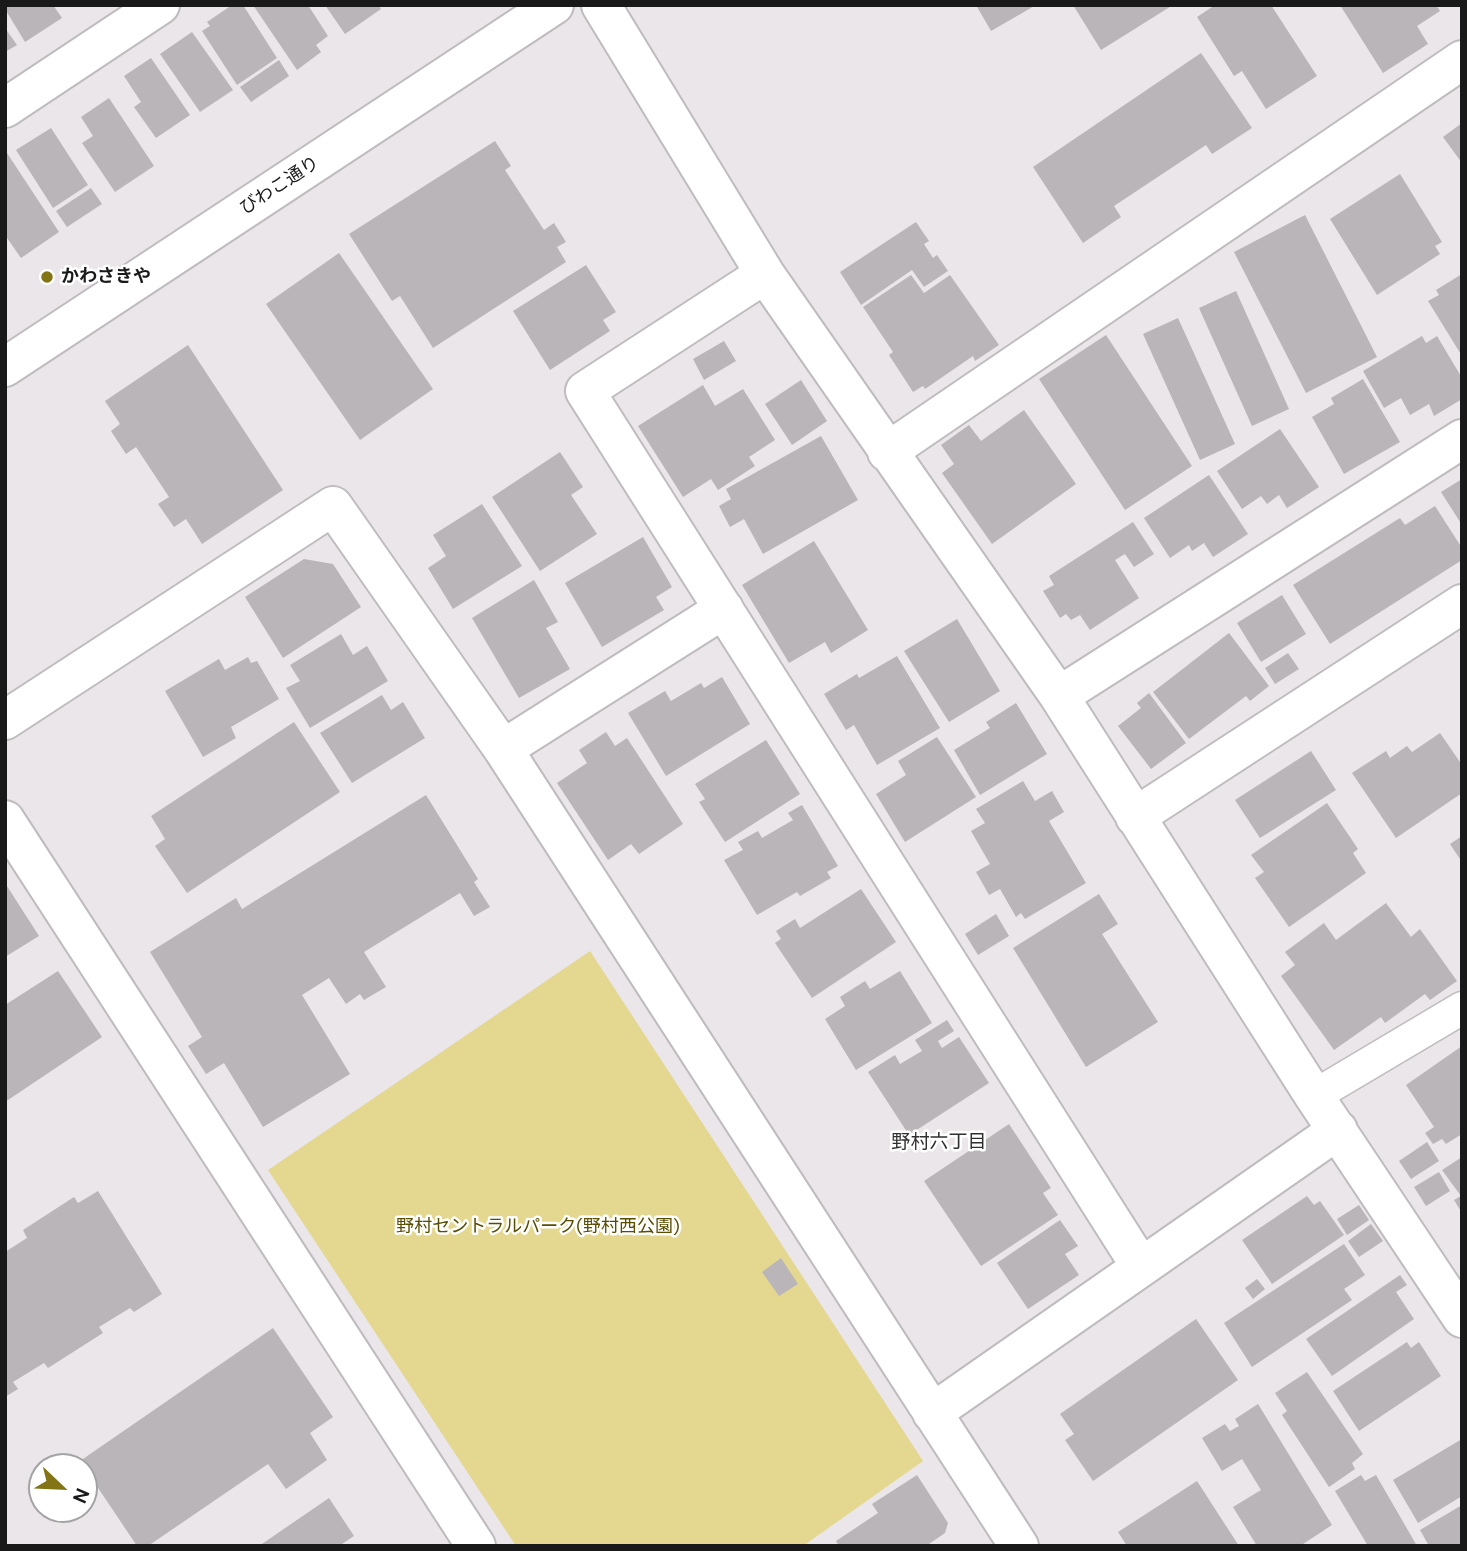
<!DOCTYPE html>
<html>
<head>
<meta charset="utf-8">
<style>
	body { margin:0 }
	#map { position:relative; width:1467px; height:1551px; overflow:hidden; background:#eae6e9; font-family:"DM Sans",sans-serif }
	canvas { display:block }
	.frame { position:absolute; inset:0; border:7px solid #1a191a; pointer-events:none }
	.north { position:absolute; left:28px; top:1453px; width:70px; height:70px; box-sizing:border-box; background:#fff; border:2px solid #a3a3a3; border-radius:50%; rotate:113deg; font-size:19px; font-weight:700; line-height:28px; text-align:center; color:#1a191a }
	.north::after { content:''; display:block; margin:auto; width:24px; height:32px; background:#837416; clip-path:polygon(50% 0,100% 100%,50% 72%,0 100%) }
</style>
</head>
<body>
<div id="map">
<canvas width="1467" height="1551"></canvas>
<div class="frame"></div>
<div class="north">N</div>
</div>
<script>
const ctx = document.querySelector('canvas').getContext('2d');
ctx.lineJoin = 'round';
function fill(path, color) {
  ctx.fillStyle = color;
  ctx.fill(path, 'evenodd');
}
function trace(path, color, width, dash) {
  ctx.strokeStyle = color;
  ctx.lineWidth = width;
  ctx.lineCap = dash ? 'butt' : 'round';
  ctx.setLineDash(dash || []);
  ctx.stroke(path);
}
function label(font, color, halo, rows, align = 'center') {
  ctx.font = font + ' "DM Sans","Noto Sans JP",sans-serif';
  ctx.lineWidth = 5;
  ctx.setLineDash([]);
  ctx.textBaseline = 'middle';
  ctx.strokeStyle = halo;
  ctx.fillStyle = color;
  for (const [text, x, y, turn = 0] of rows) {
    ctx.save();
    ctx.translate(x, y);
    ctx.rotate((+turn || 0) * Math.PI / 180);
    ctx.textAlign = isNaN(turn) ? turn : align;
    if (halo) ctx.strokeText(text, 0, 0);
    ctx.fillText(text, 0, 0);
    ctx.restore();
  }
}
const green = new Path2D(`
	M590 951 923 1461 803 1546H516L268 1170Z`);
const building = new Path2D(`
	M5 5H53L62 18 25 42 5 9Z
	M232 5H243L277 58 237 85 202 31 210 26 207 22Z
	M253 5H308L328 36 316 45 321 52 297 70Z
	M325 5H378L381 9 345 34Z
	M976 5H1036L991 31Z
	M1073 5H1173L1101 50Z
	M1215 5H1271L1317 76 1266 109 1242 71 1234 76 1197 17Z
	M1340 5H1436L1440 11 1417 26 1428 44 1383 73Z
	M5 28 17 45 5 52Z
	M192 32 233 90 200 112 160 54Z
	M1201 53 1252 128 1212 154 1206 145 1114 206 1121 217 1083 243 1033 167Z
	M151 58 190 115 156 138 134 107 141 102 124 76Z
	M279 60 289 76 251 102 240 87Z
	M109 98 154 166 115 192 82 143 93 136 81 117Z
	M1462 123V163L1443 137Z
	M51 128 88 185 53 208 16 150Z
	M495 141 511 166 505 170 544 230 554 223 566 242 557 247 566 262 433 348 400 296 392 301 349 234Z
	M5 150 59 232 21 258 5 235Z
	M1400 174 1442 242 1435 246 1440 254 1377 295 1330 219Z
	M91 188 102 204 67 227 56 211Z
	M1305 215 1377 357 1306 393 1234 252Z
	M916 222 929 241 924 244 933 258 937 255 948 271 924 287 912 270 861 305 840 272Z
	M339 253 433 389 360 440 266 304Z
	M586 265 616 312 603 320 610 331 550 370 513 311Z
	M1462 274V356L1428 301 1439 295 1436 290Z
	M911 275 924 293 950 275 999 345 975 361 973 356 925 389 923 386 913 392 889 355 893 352 863 307Z
	M1236 291 1289 409 1252 426 1199 308Z
	M1178 318 1235 444 1200 460 1143 334Z
	M1106 335 1192 466 1125 510 1039 379Z
	M1422 336 1426 343 1437 336 1462 378V399L1434 416 1429 404 1410 415 1401 398 1384 408 1363 371Z
	M724 341 736 361 704 380 693 359Z
	M188 345 283 490 202 544 186 519 174 527 158 504 169 497 136 447 126 454 111 431 120 424 105 401Z
	M1363 379 1400 442 1344 474 1312 417 1334 404 1331 398Z
	M801 380 827 421 792 445 765 404Z
	M703 385 715 406 743 389 775 440 749 457 755 466 718 490 711 479 683 497 638 426Z
	M1024 410 1076 484 992 544 942 473 954 464 941 445 969 425 981 441Z
	M1280 429 1319 487 1287 508 1279 495 1267 504 1261 496 1242 509 1217 471Z
	M821 436 858 500 763 554 744 519 730 527 719 506 731 499 726 489Z
	M560 452 583 487 571 495 597 534 540 571 492 497Z
	M1209 475 1248 534 1213 557 1204 543 1192 551 1189 545 1170 558 1144 518Z
	M1462 479V525L1441 492Z
	M482 504 522 566 453 609 428 568 446 556 433 535Z
	M1435 506 1462 548V560L1330 644 1293 585 1400 518 1405 525Z
	M1133 522 1154 554 1134 567 1125 554 1115 560 1139 598 1090 630 1080 615 1071 620 1066 614 1060 618 1043 591 1054 585 1049 576Z
	M643 537 672 587 656 597 664 610 602 647 565 583Z
	M814 541 868 630 831 653 825 642 789 663 742 585Z
	M304 559 333 564 361 607 283 658 245 597Z
	M534 580 558 622 546 628 570 669 519 698 472 618Z
	M1282 595 1306 634 1261 662 1237 623Z
	M957 619 1000 691 949 722 904 651Z
	M1229 633 1269 686 1250 701 1246 696 1189 739 1153 692Z
	M341 634 353 655 367 646 388 681 310 728 286 688 300 681 290 665Z
	M1288 653 1299 669 1275 684 1265 668Z
	M897 656 940 728 877 765 854 725 846 730 824 694 857 674 859 678Z
	M248 657 251 663 257 661 279 699 231 727 236 738 203 757 165 691 219 659 225 670Z
	M722 677 750 724 666 776 628 713 665 691 671 701 701 683 704 688Z
	M1149 693 1186 743 1151 769 1118 726 1141 708 1137 703Z
	M382 695 391 710 403 702 425 738 352 783 320 733Z
	M1016 703 1047 754 980 795 954 750 990 728 986 722Z
	M294 722 340 792 187 893 155 846 165 839 151 816Z
	M606 732 615 746 627 738 683 824 639 854 631 844 608 860 557 783 587 763 579 750Z
	M1440 733 1462 765V793L1396 838 1352 773 1386 751 1390 758 1407 746 1412 752Z
	M937 737 976 797 905 842 876 794 906 775 898 761Z
	M766 740 800 794 725 842 699 802 705 799 695 784Z
	M1311 751 1336 790 1260 838 1235 800Z
	M1023 781 1035 801 1052 791 1064 812 1049 821 1086 883 1025 919 1021 913 1016 917 1000 889 989 895 976 872 990 864 971 831 985 823 976 809Z
	M426 795 478 879 474 882 490 907 474 916 460 893 364 952 386 987 364 1000 360 994 346 1004 329 978 302 995 350 1074 263 1127 224 1063 206 1074 188 1046 202 1037 150 952 236 898 242 909Z
	M1327 803 1358 849 1353 853 1366 873 1289 927 1255 878 1264 872 1251 855Z
	M802 805 838 866 827 872 831 878 800 896 797 892 757 915 724 860 743 850 738 842 758 831 762 838 793 820 788 813Z
	M1462 836V862L1450 844Z
	M5 883 39 936 5 957Z
	M861 889 896 942 812 998 775 943 781 939 776 931 795 919 800 928Z
	M1099 894 1118 924 1102 934 1158 1022 1086 1067 1013 948Z
	M1386 903 1411 937 1420 929 1457 981 1430 1000 1425 994 1385 1023 1381 1017 1334 1050 1281 976 1295 965 1285 952 1324 923 1336 940Z
	M996 914 1009 936 978 955 965 934Z
	M58 971 102 1037 5 1102V1005Z
	M900 971 932 1023 856 1070 825 1019 845 1006 840 997 865 981 870 989Z
	M947 1020 954 1031 938 1041 942 1048 959 1037 989 1083 909 1135 868 1072 895 1055 900 1064 922 1051 915 1040Z
	M1462 1046V1134L1446 1144 1442 1139 1433 1144 1425 1133 1434 1127 1406 1085Z
	M1009 1124 1051 1188 1043 1193 1058 1215 981 1266 924 1181Z
	M1427 1142 1439 1161 1411 1179 1399 1161Z
	M1462 1157V1213L1454 1200 1461 1196 1442 1170Z
	M1439 1172 1450 1191 1426 1206 1414 1187Z
	M98 1191 162 1294 134 1312 130 1308 99 1327 103 1333 48 1368 44 1363 13 1382 18 1389 5 1397V1252L27 1238 23 1230 74 1197 78 1203Z
	M1307 1196 1314 1205 1320 1201 1344 1235 1272 1284 1242 1240Z
	M1359 1205 1369 1220 1347 1235 1337 1219Z
	M1060 1220 1078 1246 1065 1254 1079 1275 1028 1309 997 1263Z
	M1371 1224 1383 1241 1359 1257 1348 1241Z
	M1344 1244 1365 1275 1344 1289 1352 1300 1252 1367 1224 1323Z
	M781 1258 798 1284 779 1296 762 1272Z
	M1400 1275 1407 1285 1396 1292 1414 1319 1332 1376 1306 1339Z
	M1257 1279 1265 1289 1253 1299 1245 1288Z
	M1196 1319 1238 1380 1093 1481 1065 1440 1074 1434 1060 1414Z
	M273 1328 333 1417 310 1433 327 1460 286 1489 268 1464 148 1546H137L80 1461Z
	M1407 1342 1411 1348 1419 1342 1441 1376 1359 1431 1333 1391Z
	M1307 1372 1363 1454 1352 1463 1355 1469 1329 1487 1282 1415 1287 1411 1275 1393Z
	M1258 1404 1332 1525 1300 1546H1257L1233 1507 1261 1490 1242 1459 1222 1471 1202 1438 1225 1424 1230 1431 1239 1426 1235 1419Z
	M1462 1439V1496L1418 1523 1393 1480Z
	M917 1475 948 1523 945 1533 926 1546H839L836 1541 878 1513 872 1504Z
	M1361 1475 1365 1481 1376 1475 1417 1546H1368L1335 1491Z
	M1197 1481 1239 1546H1127L1118 1532Z
	M329 1498 354 1536 339 1546H259Z
	M1462 1505V1546H1429L1420 1530Z`);
const lane = new Path2D(`
	M1314 1096 1462 1008`);
const street = new Path2D(`
	M601 5 765 274 1059 696 1314 1096 1462 1318
	M5 108 160 5
	M765 274 585 391 1141 1267
	M887 452 1462 60
	M1059 696 1462 439
	M5 720 333 506 503 749 1019 1546
	M503 749 724 609
	M1135 817 1462 604
	M5 820 476 1546
	M932 1413 1338 1130`);
const secondary = new Path2D(`
	M5 367 554 5`);
const markers = [
	[47,277,7,"#837416"]
];
const streetNames = [
	["びわこ通り",280,186,-33]
];
const poiNames = [
	["かわさきや",61,277]
];
const parkNames = [
	["野村セントラルパーク(野村西公園)",538,1227]
];
const neighbourhoodNames = [
	["野村六丁目",939,1143]
];
fill(green, '#e4d790');
fill(building, '#b9b5b8');
trace(lane, '#bfbbbe', 35);
trace(street, '#bfbbbe', 42);
trace(secondary, '#bfbbbe', 42);
trace(lane, '#fff', 32);
trace(street, '#fff', 38);
trace(secondary, '#fff', 38);
for (const [x, y, r, color] of markers) {
  const dot = new Path2D();
  dot.arc(x, y, r, 0, 2 * Math.PI);
  ctx.fillStyle = color;
  ctx.fill(dot);
  trace(dot, '#fff', 2.5);
}
label('18px', '#1a191a', '#fff', streetNames);
label('bold 18px', '#1a191a', '#fff', poiNames, 'left');
label('18px', '#594d01', '#fff', parkNames);
label('19px', '#312e30', '#fff', neighbourhoodNames);
</script>
</body>
</html>
